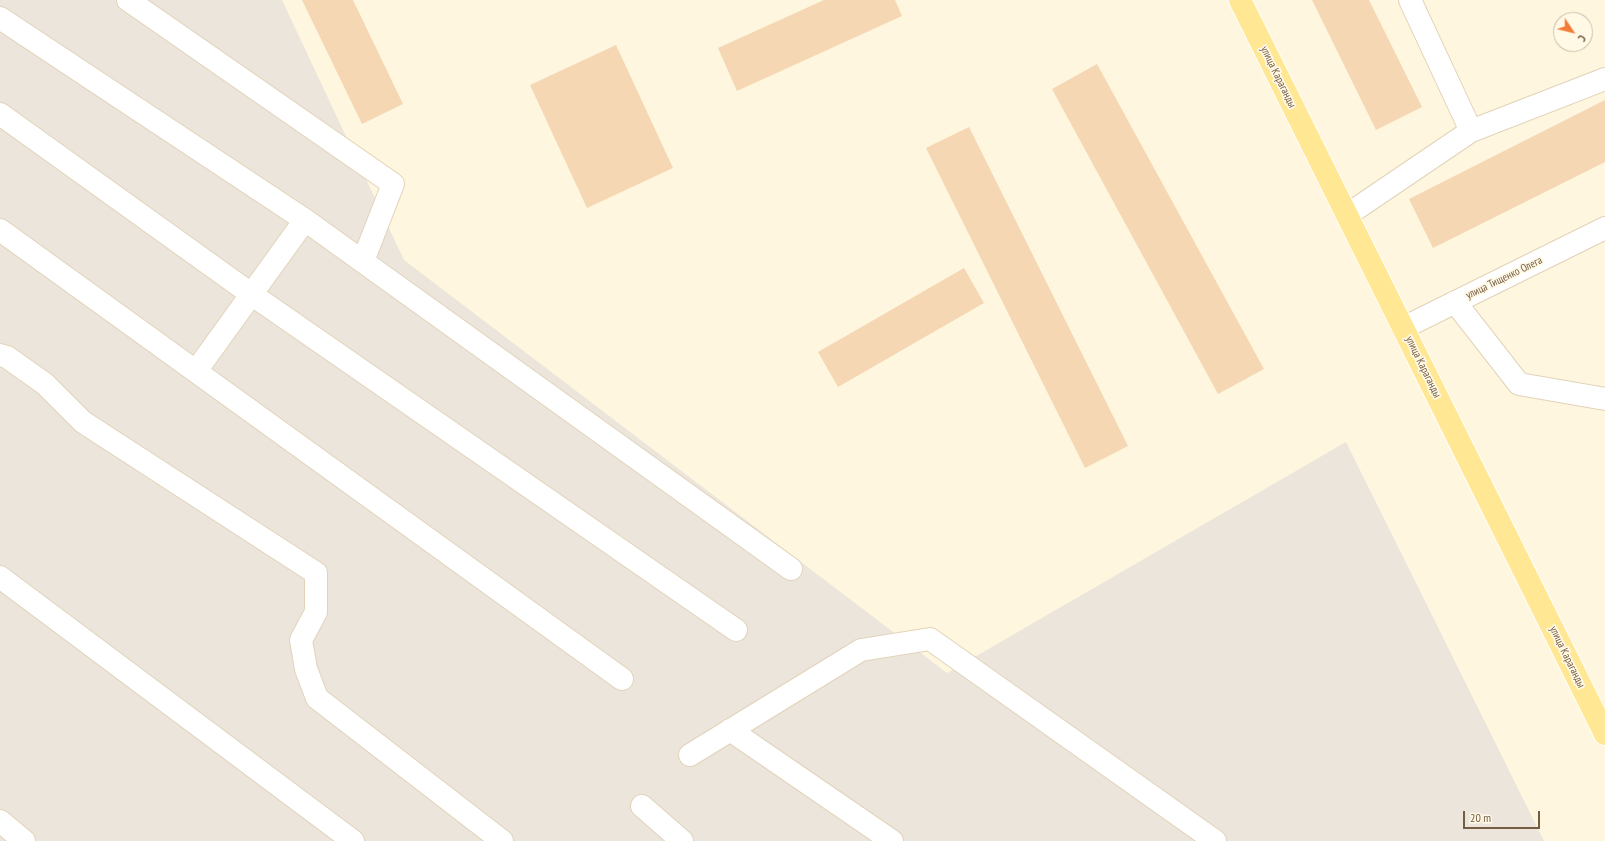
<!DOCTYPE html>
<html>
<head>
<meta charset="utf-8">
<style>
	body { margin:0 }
	#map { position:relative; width:1605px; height:841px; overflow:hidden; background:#fef6de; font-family:"PT Sans Narrow",sans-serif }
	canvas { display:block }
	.north { position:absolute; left:1553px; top:12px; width:40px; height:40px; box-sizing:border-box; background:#fff9e6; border:1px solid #c8bba5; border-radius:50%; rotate:125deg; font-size:11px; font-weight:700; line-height:16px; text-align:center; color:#755d44 }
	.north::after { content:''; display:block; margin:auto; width:14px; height:18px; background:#f27d38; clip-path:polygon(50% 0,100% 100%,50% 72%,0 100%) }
	.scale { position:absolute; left:1463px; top:811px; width:77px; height:18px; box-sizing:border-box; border:2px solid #755d44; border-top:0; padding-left:5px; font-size:12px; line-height:14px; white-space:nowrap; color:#755d44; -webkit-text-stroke:3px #fff9e6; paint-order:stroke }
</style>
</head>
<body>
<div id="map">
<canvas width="1605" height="841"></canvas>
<div class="north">С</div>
<div class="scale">20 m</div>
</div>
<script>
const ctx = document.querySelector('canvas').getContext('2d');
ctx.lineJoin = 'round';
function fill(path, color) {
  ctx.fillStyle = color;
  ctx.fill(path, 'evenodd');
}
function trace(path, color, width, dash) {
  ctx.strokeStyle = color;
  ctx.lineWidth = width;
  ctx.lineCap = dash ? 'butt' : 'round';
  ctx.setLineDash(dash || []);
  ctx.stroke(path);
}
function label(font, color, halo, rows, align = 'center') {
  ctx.font = font + ' "PT Sans Narrow",sans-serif';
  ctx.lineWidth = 3.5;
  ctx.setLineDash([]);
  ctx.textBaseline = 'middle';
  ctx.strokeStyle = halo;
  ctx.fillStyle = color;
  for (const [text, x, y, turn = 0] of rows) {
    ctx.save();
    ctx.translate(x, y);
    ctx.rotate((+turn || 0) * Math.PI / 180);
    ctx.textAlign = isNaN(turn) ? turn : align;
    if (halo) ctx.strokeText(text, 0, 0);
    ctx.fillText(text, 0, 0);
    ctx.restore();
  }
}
const industrial = new Path2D(`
	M0 0H282L404 260 947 673 1346 442 1544 841H0Z`);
const building = new Path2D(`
	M302 0H353L403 104 362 124Z
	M824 0H895L902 16 737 91 718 48Z
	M1312 0H1369L1422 107 1376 130Z
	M616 45 673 168 587 208 530 85Z
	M1097 64 1264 369 1218 394 1052 89Z
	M1605 100V162L1433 248 1409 199Z
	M969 127 1128 446 1085 468 926 148Z
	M964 268 984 303 838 387 818 352Z`);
const minor = new Path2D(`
	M128 0 393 184 363 261
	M1410 0 1471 131
	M0 18 305 220
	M0 114 251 294 736 630
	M1347 215 1471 131 1605 79
	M0 230 622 679
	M1455 302 1519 384 1605 399
	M1403 328 1605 228
	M0 355 7 357 45 384 83 422 316 573V612L301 640 306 669 317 698 502 841
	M196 371 305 220 791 569
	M0 577 353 841
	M730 730 892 841
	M690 755 861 650 930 639 1215 841
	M642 806 682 841
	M0 821 24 841`);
const major = new Path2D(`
	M1240 0 1605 734`);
const streetNames = [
	["улица Караганды",1278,77,64],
	["улица Тищенко Олега",1504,278,-26],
	["улица Караганды",1423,367,64],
	["улица Караганды",1567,657,64]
];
fill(industrial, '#ebe5db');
fill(building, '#f5d7b3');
trace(minor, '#e2d3b9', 24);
trace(major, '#fff', 24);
trace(minor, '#fff', 22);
trace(major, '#ffe794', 22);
label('11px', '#755d44', '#fff9e6', streetNames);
</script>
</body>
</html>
